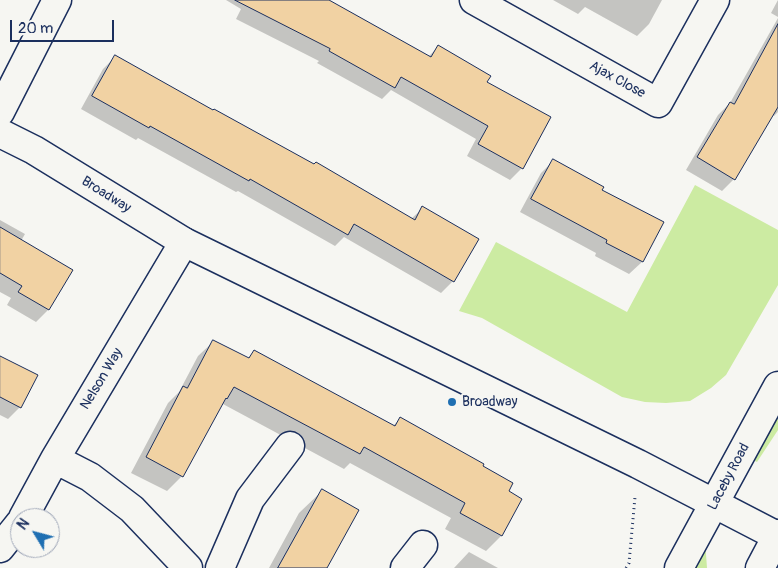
<!DOCTYPE html>
<html>
<head>
<meta charset="utf-8">
<style>
	body { margin:0 }
	#map { position:relative; width:778px; height:568px; overflow:hidden; background:#f6f6f2; font-family:Pangolin,sans-serif }
	canvas { display:block }
	.north { position:absolute; left:10px; top:508px; width:50px; height:50px; box-sizing:border-box; background:#f6f6f2; border:1px solid #9ea6b7; border-radius:50%; rotate:307deg; font-size:14px; font-weight:700; line-height:20px; text-align:center; color:#1b2f5e }
	.north::after { content:''; display:block; margin:auto; width:18px; height:22px; background:#1f6fb2; clip-path:polygon(50% 0,100% 100%,50% 72%,0 100%) }
	.scale { position:absolute; left:10px; top:20px; width:104px; height:22px; box-sizing:border-box; border:2px solid #1b2f5e; border-top:0; padding-left:6px; font-size:15px; line-height:18px; white-space:nowrap; color:#1b2f5e; -webkit-text-stroke:4px #f6f6f2; paint-order:stroke }
</style>
</head>
<body>
<div id="map">
<canvas width="778" height="568"></canvas>
<div class="north">N</div>
<div class="scale">20 m</div>
</div>
<script>
const ctx = document.querySelector('canvas').getContext('2d');
ctx.lineJoin = 'round';
function fill(path, color) {
  ctx.fillStyle = color;
  ctx.fill(path, 'evenodd');
}
function trace(path, color, width, dash) {
  ctx.strokeStyle = color;
  ctx.lineWidth = width;
  ctx.lineCap = dash ? 'butt' : 'round';
  ctx.setLineDash(dash || []);
  ctx.stroke(path);
}
function label(font, color, halo, rows, align = 'center') {
  ctx.font = font + ' Pangolin,sans-serif';
  ctx.lineWidth = 4;
  ctx.setLineDash([]);
  ctx.textBaseline = 'middle';
  ctx.strokeStyle = halo;
  ctx.fillStyle = color;
  for (const [text, x, y, turn = 0] of rows) {
    ctx.save();
    ctx.translate(x, y);
    ctx.rotate((+turn || 0) * Math.PI / 180);
    ctx.textAlign = isNaN(turn) ? turn : align;
    if (halo) ctx.strokeText(text, 0, 0);
    ctx.fillText(text, 0, 0);
    ctx.restore();
  }
}
const green = new Path2D(`
	M695 185 778 230V285L726 375 711 388 690 401 666 403 645 402 622 397 482 318 459 311 496 242 627 312Z
	M778 409V430L757 462 751 459Z
	M705 540 707 568H692Z`);
const shadow = new Path2D(`
	M226 0H326L428 57 438 47 485 83 522 168 510 180 467 156 476 139 391 90 382 99 317 63 319 61 236 19 241 9Z
	M553 0H662L649 24 637 36 585 7 578 14Z
	M778 0V17L771 13Z
	M778 18V112L774 116 772 115 734 179 722 191 686 170 718 115 730 103Z
	M115 57 411 219 423 208 453 281 441 293 344 237 335 246 238 191 236 192 138 138 136 140 81 109 103 69Z
	M553 161 600 190 662 222 642 262 629 274 595 256 596 253 520 212 541 173Z
	M0 220 25 234 21 241 71 270 48 310 36 322 7 305 11 298 0 292Z
	M214 341 247 359 254 352 393 426 400 419 481 467 507 492 521 499 501 536 486 551 445 529 451 518 350 463 344 469 221 403 182 476 167 491 131 473 168 403 179 392 198 356Z
	M0 357 20 407 8 419 0 415Z
	M322 491 326 568H269L299 513Z
	M469 552 498 568H454Z`);
const building = new Path2D(`
	M235 0H329L431 57 438 45 491 76 487 82 551 117 523 169 478 144 488 126 401 77 395 88 329 51 330 49Z
	M778 24V107L735 180 697 157 730 102 734 104Z
	M115 55 213 110 214 109 314 164 316 162 415 220 422 206 479 239 454 282 354 224 348 235 250 179 249 181 150 126 149 128 92 96Z
	M553 159 604 187 602 190 664 222 643 262 606 243 607 240 531 199Z
	M0 227 73 270 49 310 18 292 22 286 0 273Z
	M213 340 249 358 254 350 395 426 400 417 484 464 483 466 513 483 509 491 522 499 502 536 460 513 465 503 364 447 360 454 234 387 227 399 226 398 183 477 146 457 183 386 187 388Z
	M0 356 38 375 21 408 0 397Z
	M322 489 359 510 327 568H278Z`);
const path = new Path2D(`
	M626 568 629 563 635 497`);
const street = new Path2D(`
	M474 0 658 103 715 0
	M0 112 57 0
	M55 459 90 477 132 509 188 568
	M23 518 55 459 184 242
	M0 548 20 523
	M220 568 250 499 290 446
	M405 568 423 545`);
const secondary = new Path2D(`
	M0 133 34 150 184 242 638 464 777 536`);
const highway = new Path2D(`
	M679 568 778 386
	M760 568 778 534`);
const markers = [
	[452,402,5,"#1f6fb2"]
];
const streetNames = [
	["Ajax Close",617,80,29],
	["Broadway",106,195,32],
	["Nelson Way",102,379,-59],
	["Laceby Road",729,477,-62]
];
const poiNames = [
	["Broadway",462,402]
];
fill(green, '#cceba2');
fill(shadow, '#0003');
fill(building, '#f1d2a3');
trace(building, '#1b2f5e', 1);
trace(street, '#1b2f5e', 31);
trace(secondary, '#1b2f5e', 31);
trace(highway, '#1b2f5e', 31);
trace(path, '#1b2f5e', 3, [1, 4]);
trace(street, '#f6f6f2', 28);
trace(secondary, '#f6f6f2', 28);
trace(highway, '#f6f6f2', 28);
for (const [x, y, r, color] of markers) {
  const dot = new Path2D();
  dot.arc(x, y, r, 0, 2 * Math.PI);
  ctx.fillStyle = color;
  ctx.fill(dot);
  trace(dot, '#f6f6f2', 2);
}
label('14px', '#1b2f5e', '#f6f6f2', streetNames);
label('14px', '#1b2f5e', '#f6f6f2', poiNames, 'left');
</script>
</body>
</html>
